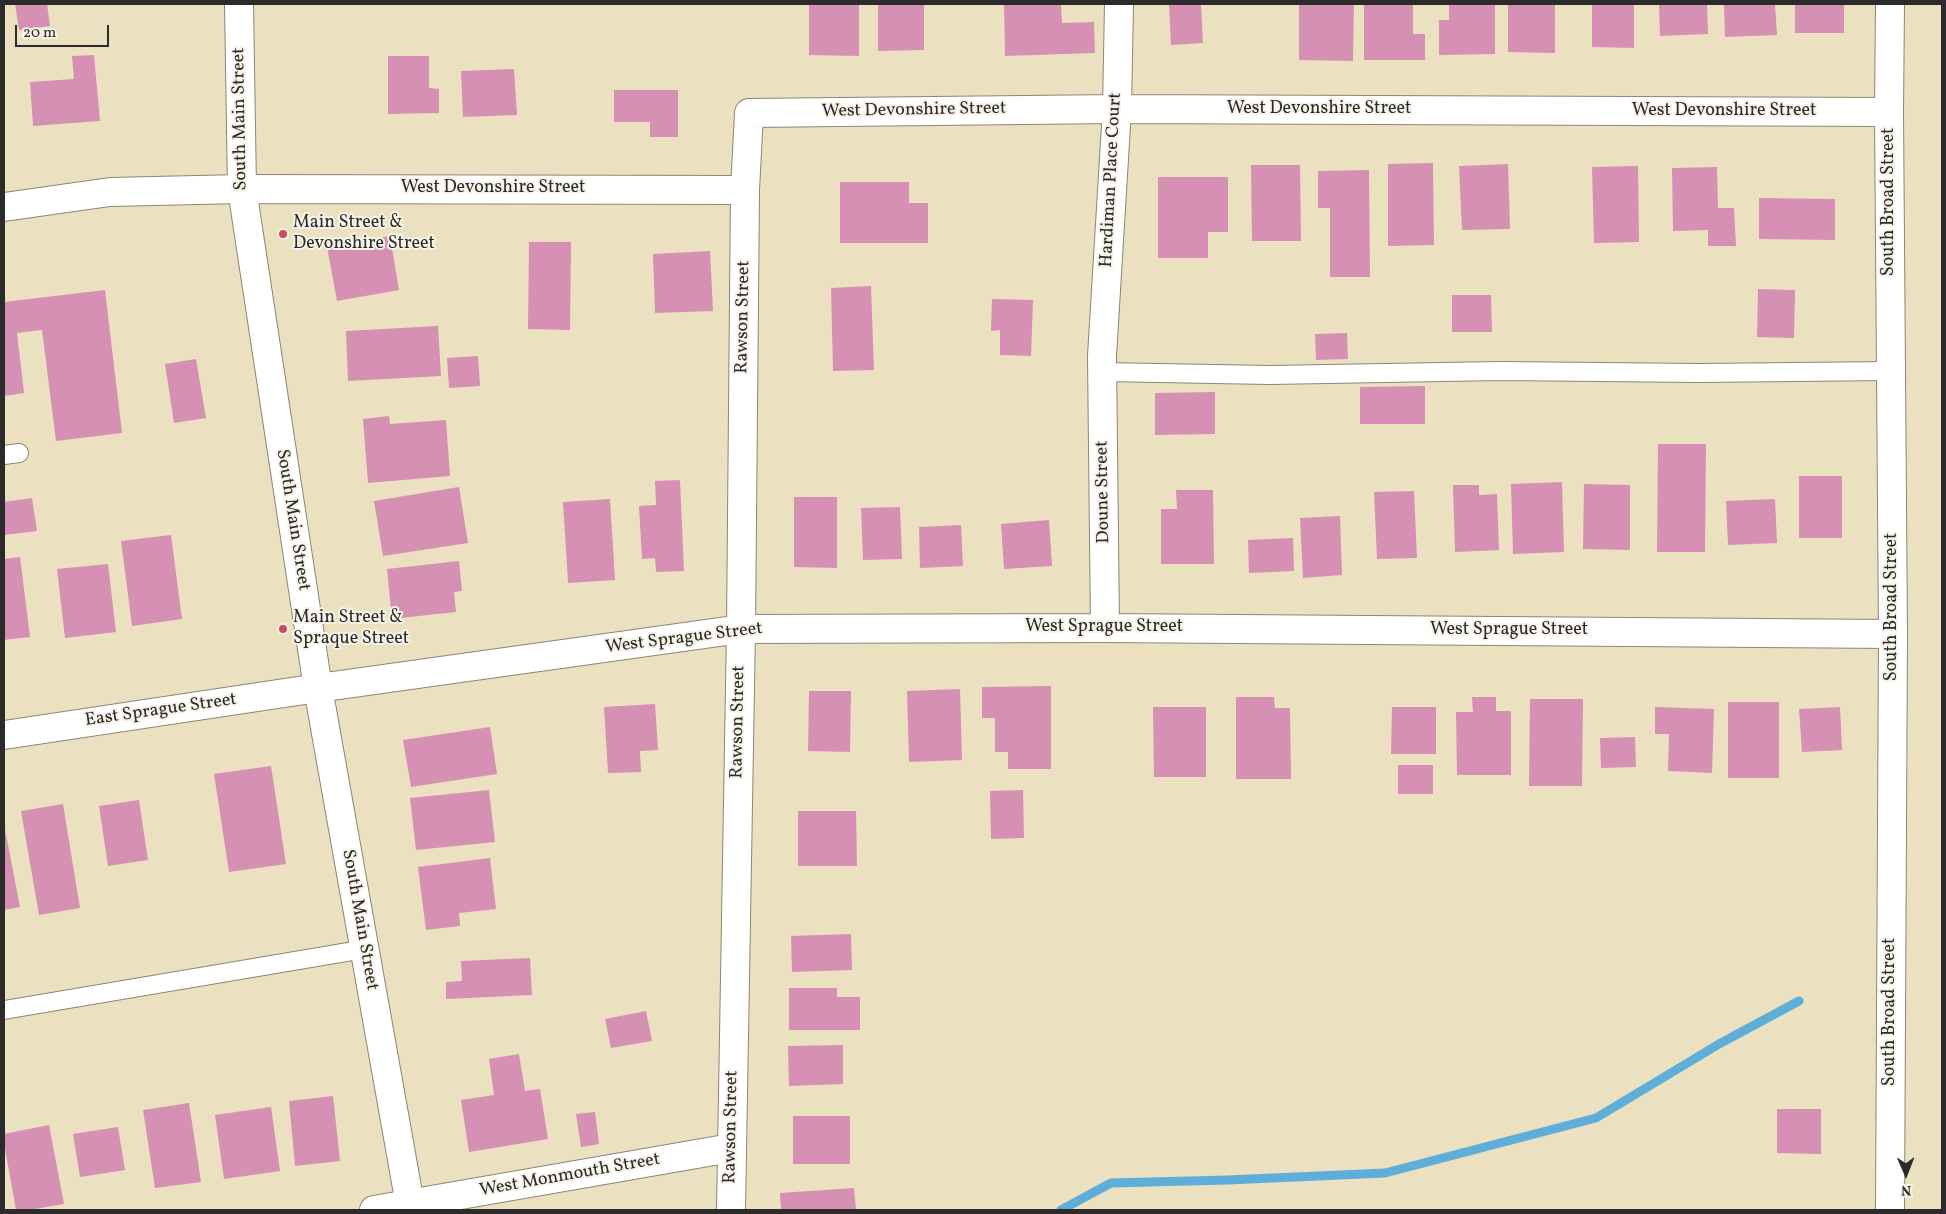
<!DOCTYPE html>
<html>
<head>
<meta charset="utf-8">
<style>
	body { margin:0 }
	#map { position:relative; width:1946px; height:1214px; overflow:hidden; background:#ebe1c0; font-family:Vollkorn,serif }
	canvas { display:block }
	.frame { position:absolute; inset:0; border:5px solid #2b2b2b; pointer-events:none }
	.north { position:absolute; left:1881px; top:1149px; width:50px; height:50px; -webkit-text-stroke:4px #f7f3e8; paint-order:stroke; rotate:179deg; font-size:14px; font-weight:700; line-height:20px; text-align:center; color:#2b2b2b }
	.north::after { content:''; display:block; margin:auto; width:18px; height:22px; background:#2b2b2b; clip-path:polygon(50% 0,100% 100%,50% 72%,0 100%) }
	.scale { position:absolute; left:15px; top:25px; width:94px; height:22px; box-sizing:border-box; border:2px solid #2b2b2b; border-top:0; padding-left:6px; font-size:15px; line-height:18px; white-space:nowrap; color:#2b2b2b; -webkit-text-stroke:4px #f7f3e8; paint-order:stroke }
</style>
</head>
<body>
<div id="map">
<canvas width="1946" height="1214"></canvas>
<div class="frame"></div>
<div class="north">N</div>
<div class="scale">20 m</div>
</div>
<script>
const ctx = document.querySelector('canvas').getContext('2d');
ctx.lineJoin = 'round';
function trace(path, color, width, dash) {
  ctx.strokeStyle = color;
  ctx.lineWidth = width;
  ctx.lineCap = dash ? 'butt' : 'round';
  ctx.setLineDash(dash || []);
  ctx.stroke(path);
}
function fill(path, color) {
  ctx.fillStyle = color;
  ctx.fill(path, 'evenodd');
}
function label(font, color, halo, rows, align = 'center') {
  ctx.font = font + ' Vollkorn,serif';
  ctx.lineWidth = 4;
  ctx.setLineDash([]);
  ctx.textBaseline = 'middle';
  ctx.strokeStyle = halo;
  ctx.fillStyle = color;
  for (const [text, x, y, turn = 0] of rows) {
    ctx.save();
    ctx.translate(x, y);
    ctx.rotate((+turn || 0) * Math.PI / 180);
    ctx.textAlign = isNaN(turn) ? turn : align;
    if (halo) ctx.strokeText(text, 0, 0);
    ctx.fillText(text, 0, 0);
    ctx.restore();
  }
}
const stream = new Path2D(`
	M1061 1210 1111 1183 1228 1180 1385 1173 1596 1118 1719 1044 1799 1001`);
const building = new Path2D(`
	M15 4H47L50 26 19 30Z
	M809 4H859V56L809 55Z
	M878 4H924V50L878 51Z
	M1004 4H1061L1062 23 1094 22 1095 53 1005 56Z
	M1169 4H1201L1203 43 1171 45Z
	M1299 4H1354L1353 61 1299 60Z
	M1364 4H1413V34H1425V60H1364Z
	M1449 4H1495V54L1439 55V20H1449Z
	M1508 4H1555V53L1508 52Z
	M1592 4H1634V48L1592 47Z
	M1659 4H1707L1708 34 1660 36Z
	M1724 4H1775L1777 35 1725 37Z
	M1795 4H1844V33H1795Z
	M94 55 100 121 33 126 30 82 74 79 72 56Z
	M388 56H429V88L439 89V113L388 114Z
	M514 69 517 115 463 117 461 71Z
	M614 90H678V137H650V122H614Z
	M1433 163 1434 245 1388 246V164Z
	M1508 164 1510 229 1462 230 1459 166Z
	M1251 165H1300L1301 241H1252Z
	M1638 166 1639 242 1594 243 1592 167Z
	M1717 167 1718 208H1734L1736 246H1708V230L1673 231 1672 168Z
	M1369 170 1370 277H1330V208H1318V171Z
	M1158 177H1228V232H1208V258H1158Z
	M840 182H909V203H928V243H840Z
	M1759 198 1835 199V240L1759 239Z
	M390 236 399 290 337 301 327 247Z
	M529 242H571L570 330 528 329Z
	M710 251 713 311 655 313 653 254Z
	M871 286 874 370 833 371 831 288Z
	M1758 289 1795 290 1794 338 1757 337Z
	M105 290 122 433 56 441 42 330 17 333 24 393 4 396V302Z
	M1452 295H1491L1492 332H1452Z
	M992 299 1033 300 1031 356 1000 355V330L991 331Z
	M438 326 441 376 348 381 346 331Z
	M1347 333 1348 359 1316 360 1315 334Z
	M478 356 480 386 449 388 447 358Z
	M196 359 206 418 174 423 165 364Z
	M1425 386V424H1360V387Z
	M1215 392V434L1155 435V393Z
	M389 416 390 424 446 420 450 476 368 483 363 419Z
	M1658 444H1706L1705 552H1657Z
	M1799 476H1842V538H1799Z
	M680 480 684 571 656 572 655 558 642 559 639 506 656 505 655 481Z
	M1562 482 1564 552 1513 554 1511 484Z
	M1584 484 1630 485V550L1583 549Z
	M1453 485H1479V495L1497 494 1499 550 1455 552Z
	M459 487 468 543 383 556 374 501Z
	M1176 490H1213L1214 564H1161V509H1177Z
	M1414 491 1417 558 1377 559 1374 492Z
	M794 497H837V568L794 567Z
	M32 498 37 531 5 535 4 502Z
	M610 499 615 580 568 583 563 502Z
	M1775 499 1777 543 1728 545 1726 501Z
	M900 507 902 559 863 560 861 508Z
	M1340 516 1342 575 1303 578 1300 518Z
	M1049 520 1052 566 1004 569 1001 524Z
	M961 525 963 566 920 568 919 527Z
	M171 535 182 619 132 626 121 541Z
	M1293 538 1294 571 1249 573 1248 540Z
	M20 557 30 637 4 640V559Z
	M459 561 462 591 454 592 456 612 392 619 387 569Z
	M108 564 116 632 65 638 57 569Z
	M1051 686V769H1008V752H995V718H982V687Z
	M960 689 962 760 909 762 907 691Z
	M809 691H851L850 752 808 751Z
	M1236 697H1274L1275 708H1290L1291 779H1236Z
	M1472 697H1496V711H1511V775H1457L1456 712H1473Z
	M1530 699H1583L1582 786H1529Z
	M1728 702H1779V778H1728Z
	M655 704 658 750 640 751 641 772 608 773 604 707Z
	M1153 707H1206V777H1154Z
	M1392 707H1436V754H1391Z
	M1655 707 1714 709 1712 773 1668 771 1669 734H1655Z
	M1840 707 1842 750 1802 752 1799 709Z
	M490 727 497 774 411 787 403 740Z
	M1635 737 1636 767 1601 768 1600 738Z
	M1398 765H1433V794H1398Z
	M271 766 286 864 229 872 214 774Z
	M489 790 495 842 416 850 410 798Z
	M1023 790 1024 838 991 839 990 791Z
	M139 800 148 860 108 866 99 806Z
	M63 804 80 908 39 915 21 811Z
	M798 811H856L857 866H798Z
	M4 824 20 907 4 910Z
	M490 858 496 909 459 913 460 926 426 930 418 867Z
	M851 934 852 970 792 972 791 936Z
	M530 958 532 995 446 999V982L462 981 461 961Z
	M789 988H837V997H860V1030H789Z
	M646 1011 652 1041 611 1048 605 1019Z
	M843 1045V1084L789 1086 788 1046Z
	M519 1054 525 1091 540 1089 548 1139 469 1152 461 1100 494 1095 489 1059Z
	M333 1096 340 1161 295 1166 289 1101Z
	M189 1103 201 1182 155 1188 143 1110Z
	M271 1107 280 1171 224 1179 215 1115Z
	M1777 1109H1821V1154L1777 1153Z
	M595 1112 599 1144 581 1147 576 1114Z
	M793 1116H850V1164H793Z
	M49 1125 64 1204 29 1210H16L4 1143V1134Z
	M118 1127 125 1170 80 1177 73 1134Z
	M854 1188 856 1210H781L780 1193Z`);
const lane = new Path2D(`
	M1103 372 1270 375 1500 371 1699 373 1891 371
	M4 455 19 453
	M4 1010 365 949`);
const street = new Path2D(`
	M4 207 110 192 242 189 745 190
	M1105 628 1102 356 1117 109 1119 4
	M318 688 741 629 1105 628 1893 634
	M374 1210 731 1148
	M731 1210 741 629 745 190 749 113 1117 109 1889 112
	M1890 1210 1893 634 1889 112 1890 4`);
const secondary = new Path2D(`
	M4 735 318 688`);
const primary = new Path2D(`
	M239 4 242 189 318 688 411 1210`);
const markers = [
	[283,234,5,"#d1495b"],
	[283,629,5,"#d1495b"]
];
const streetNames = [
	["West Devonshire Street",1319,110],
	["West Devonshire Street",914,111,-1],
	["West Devonshire Street",1724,112],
	["South Main Street",241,119,-91],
	["Hardiman Place Court",1112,180,-87],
	["West Devonshire Street",493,189],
	["South Broad Street",1890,202,-90],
	["Rawson Street",744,317,-89],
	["Doune Street",1104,492,-91],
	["South Main Street",292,520,81],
	["South Broad Street",1893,607,-90],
	["West Sprague Street",1104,628],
	["West Sprague Street",1509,631],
	["West Sprague Street",684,639,-7],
	["East Sprague Street",161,711,-8],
	["Rawson Street",739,722,-89],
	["South Main Street",359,920,80],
	["South Broad Street",1891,1012,-90],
	["Rawson Street",732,1127,-89],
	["West Monmouth Street",570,1176,-10]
];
const poiNames = [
	["Main Street &",293,224],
	["Devonshire Street",293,245],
	["Main Street &",293,619],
	["Spraque Street",293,640]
];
trace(stream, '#5eaed9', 9);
fill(building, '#d590b4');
trace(lane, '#8b8676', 20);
trace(street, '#8b8676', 30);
trace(secondary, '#8b8676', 30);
trace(primary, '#8b8676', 30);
trace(lane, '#fff', 18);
trace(street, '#fff', 28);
trace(secondary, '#fff', 28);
trace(primary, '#fff', 28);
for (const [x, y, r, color] of markers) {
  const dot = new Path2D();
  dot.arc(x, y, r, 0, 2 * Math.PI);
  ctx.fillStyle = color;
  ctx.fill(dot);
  trace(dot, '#f7f3e8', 2);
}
label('18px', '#2b2b2b', '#f7f3e8', streetNames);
label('18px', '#2b2b2b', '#f7f3e8', poiNames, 'left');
</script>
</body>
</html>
